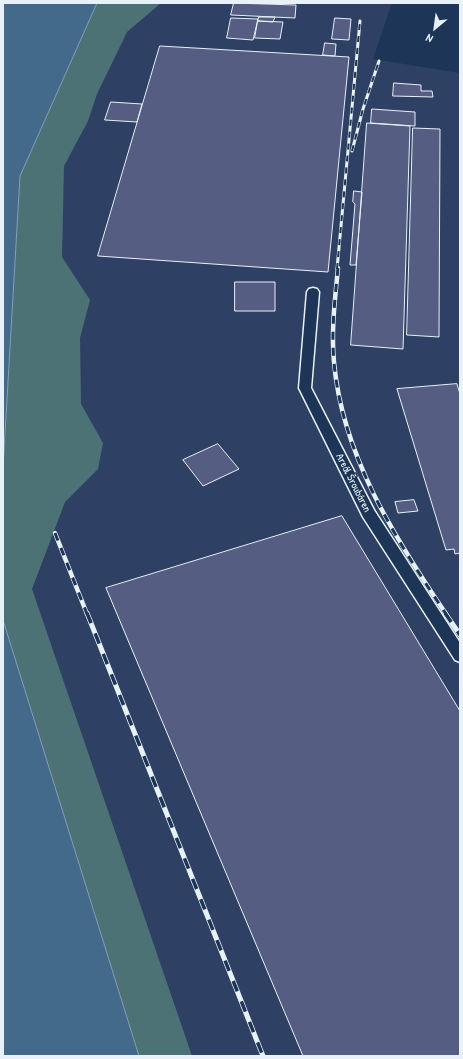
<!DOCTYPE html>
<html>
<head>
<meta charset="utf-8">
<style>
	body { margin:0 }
	#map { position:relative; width:463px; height:1059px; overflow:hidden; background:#1d3557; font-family:"Patrick Hand",sans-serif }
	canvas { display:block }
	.frame { position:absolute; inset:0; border:4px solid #e8f1f8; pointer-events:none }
	.north { position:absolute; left:415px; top:8px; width:40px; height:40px; -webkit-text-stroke:3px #1d3557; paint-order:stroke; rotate:209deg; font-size:11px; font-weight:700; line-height:16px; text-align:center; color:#e8f1f8 }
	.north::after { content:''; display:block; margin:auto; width:14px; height:18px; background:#e8f1f8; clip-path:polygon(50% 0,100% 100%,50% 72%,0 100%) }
</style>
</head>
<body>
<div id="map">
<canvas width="463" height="1059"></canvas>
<div class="frame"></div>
<div class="north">N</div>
</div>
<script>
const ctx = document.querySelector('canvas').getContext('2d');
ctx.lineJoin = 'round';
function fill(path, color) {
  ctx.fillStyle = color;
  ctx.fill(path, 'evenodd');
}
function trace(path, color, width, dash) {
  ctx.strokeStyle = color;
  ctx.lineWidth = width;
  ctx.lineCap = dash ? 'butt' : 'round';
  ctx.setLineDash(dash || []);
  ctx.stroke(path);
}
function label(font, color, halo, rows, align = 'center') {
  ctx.font = font + ' "Patrick Hand",sans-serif';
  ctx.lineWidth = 3;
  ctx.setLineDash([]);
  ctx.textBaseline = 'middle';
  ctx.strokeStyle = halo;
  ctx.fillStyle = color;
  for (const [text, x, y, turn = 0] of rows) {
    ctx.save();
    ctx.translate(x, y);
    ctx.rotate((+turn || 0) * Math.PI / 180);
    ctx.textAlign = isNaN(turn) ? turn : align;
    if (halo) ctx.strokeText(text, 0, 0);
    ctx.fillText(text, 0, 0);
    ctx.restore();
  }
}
const built = new Path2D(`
	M114 3H392L373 59 460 73V1056H139L3 620V468L20 176Z`);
const green = new Path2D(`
	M97 3H161L127 32 97 94 88 121 64 166 62 257 90 300 80 338 81 404 103 443 98 469 65 502 32 589 192 1056H139L3 620V468L20 176Z`);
const water = new Path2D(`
	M3 3H97L20 176 3 468Z
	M3 620 139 1056H3Z`);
const building = new Path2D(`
	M234 3 296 5 295 18 231 15Z
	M259 17H275L273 22 258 21Z
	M231 18 258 19 253 40 227 38Z
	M335 18 351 19 349 40 332 39Z
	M258 21 283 22 280 39 255 38Z
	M325 43 336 44 335 56 323 55Z
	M160 46 349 57 328 272 98 256Z
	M394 83 421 85V91H432L433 97 393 96Z
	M111 102 142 104 137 122 105 120Z
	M372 109 415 112V126L371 123Z
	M367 123 410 126 403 349 351 345Z
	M413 128 440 129 439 337 407 335Z
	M354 191 362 192 356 265H350L355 204 353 202Z
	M235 282H275V311H235Z
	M457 384 460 394V553L455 554 454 549 446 550 397 389Z
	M218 444 239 469 203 486 183 460Z
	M414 500 418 511 398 513 395 502Z
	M342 516 460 711V1056H303L106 588Z`);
const lane = new Path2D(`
	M313 288 317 289 319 292 311 388 374 510 460 643V662L455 660 363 517 299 388 307 292 309 289Z`);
const railFar2 = new Path2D(`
	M352 151 363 109 379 61
	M337 269 360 21`);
const railFar1 = new Path2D(`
	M338 268C335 299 331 330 334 362 342 455 395 538 446 614
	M55 533 87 614`);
const rail = new Path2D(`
	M87 613 263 1056
	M445 613 460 635`);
const streetNames = [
	["Areál Šroubáren",353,483,63]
];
fill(built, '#2e4164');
fill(green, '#4c7275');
fill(water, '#446a8b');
trace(water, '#86a0b7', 1);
fill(building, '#555d83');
trace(building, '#e8f1f8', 1);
trace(lane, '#e8f1f8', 3);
fill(lane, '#1d3557');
trace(railFar2, '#e8f1f8', 3);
trace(railFar1, '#e8f1f8', 4.5);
trace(rail, '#e8f1f8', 5);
trace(railFar2, '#1d3557', 2, [6]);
trace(railFar1, '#1d3557', 3, [8]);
trace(rail, '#1d3557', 3.5, [11]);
label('11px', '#e8f1f8', '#1d3557', streetNames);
</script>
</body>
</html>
